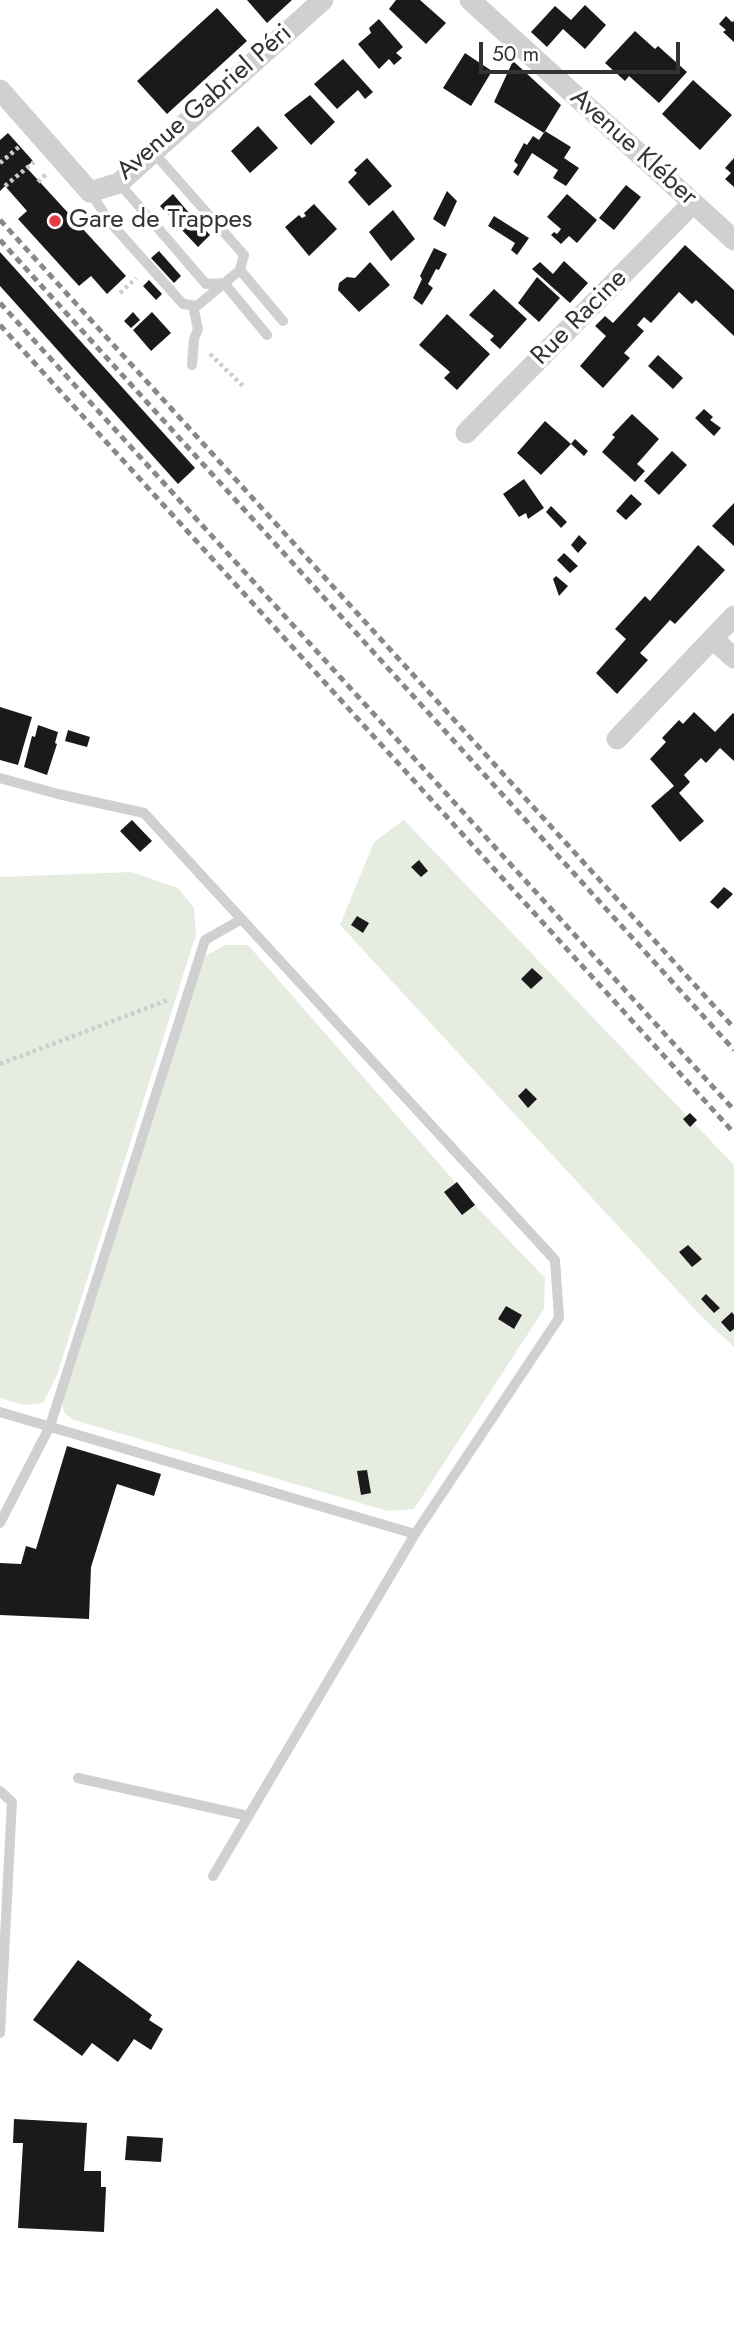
<!DOCTYPE html>
<html>
<head>
<meta charset="utf-8">
<style>
	body { margin:0 }
	#map { position:relative; width:734px; height:2325px; overflow:hidden; background:#fff; font-family:Jost,sans-serif }
	canvas { display:block }
	.scale { position:absolute; left:479px; top:42px; width:201px; height:32px; box-sizing:border-box; border:4px solid #333; border-top:0; padding-left:9px; font-size:21px; line-height:24px; white-space:nowrap; color:#333; -webkit-text-stroke:5px #fff; paint-order:stroke }
</style>
</head>
<body>
<div id="map">
<canvas width="734" height="2325"></canvas>
<div class="scale">50 m</div>
</div>
<script>
const ctx = document.querySelector('canvas').getContext('2d');
ctx.lineJoin = 'round';
function fill(path, color) {
  ctx.fillStyle = color;
  ctx.fill(path, 'evenodd');
}
function trace(path, color, width, dash) {
  ctx.strokeStyle = color;
  ctx.lineWidth = width;
  ctx.lineCap = dash ? 'butt' : 'round';
  ctx.setLineDash(dash || []);
  ctx.stroke(path);
}
function label(font, color, halo, rows, align = 'center') {
  ctx.font = font + ' Jost,sans-serif';
  ctx.lineWidth = 7;
  ctx.setLineDash([]);
  ctx.textBaseline = 'middle';
  ctx.strokeStyle = halo;
  ctx.fillStyle = color;
  for (const [text, x, y, turn = 0] of rows) {
    ctx.save();
    ctx.translate(x, y);
    ctx.rotate((+turn || 0) * Math.PI / 180);
    ctx.textAlign = isNaN(turn) ? turn : align;
    if (halo) ctx.strokeText(text, 0, 0);
    ctx.fillText(text, 0, 0);
    ctx.restore();
  }
}
const green = new Path2D(`
	M404 820 734 1165V1347L701 1316 340 925 374 842Z
	M131 872 178 888 194 908 196 934 57 1375 43 1403 24 1405 0 1398V877Z
	M225 945H248L475 1205 545 1278 544 1309 414 1509 388 1511 74 1420 65 1414 61 1401 202 958Z`);
const building = new Path2D(`
	M247 0H292L267 23Z
	M396 0H420L446 23 426 44 389 9Z
	M585 5 606 25 585 49 563 29 547 47 531 32 555 6 571 20Z
	M217 8 247 41 167 114 137 81Z
	M726 16 732 22 734 21V42L723 32 726 30 719 24Z
	M379 19 403 47 396 53 402 58 394 65 389 59 379 69 358 44 371 33 369 28Z
	M635 31 655 49 658 46 687 72 659 103 629 76 625 81 605 63Z
	M465 53 492 71 471 106 443 88Z
	M343 59 373 92 365 99 358 90 337 109 314 84Z
	M513 61 561 105 544 133 494 102Z
	M693 80 732 115 700 150 662 114Z
	M310 95 335 122 311 145 284 115Z
	M258 126 278 148 250 173 231 151Z
	M545 131 571 147 564 158 579 168 566 186 553 178 558 170 532 153 518 176 513 172 518 165 514 161 524 143 527 145 533 136 539 140Z
	M8 133 33 161 26 167 126 276 107 294 91 276 79 286 18 219 27 211 5 186 0 191V140Z
	M367 158 392 186 369 206 348 182 357 173 354 170Z
	M734 158V187L725 179 731 173 725 168Z
	M626 185 641 197 614 230 599 218Z
	M447 191 457 201 445 227 433 219Z
	M173 194 189 213 177 224 160 206Z
	M567 194 597 220 577 243 569 236 561 244 551 235 554 232 557 234 561 229 547 217Z
	M314 204 337 229 309 256 285 227 299 215 302 218 306 216 304 213Z
	M393 210 415 239 391 261 369 232Z
	M193 216 210 235 198 247 180 228Z
	M494 216 529 238 517 255 511 250 515 243 488 226Z
	M685 245 734 290V336L696 300 692 304 679 292 651 323 644 317 637 325 644 331 624 353 630 358 603 388 580 366 606 336 595 326 605 316 613 323Z
	M434 248 447 254 439 270 436 269 428 284 433 288 422 305 413 298 422 279 420 276Z
	M159 251 181 276 174 283 151 258Z
	M0 252 195 468 178 484 0 286Z
	M564 261 588 283 570 303 532 269 540 262 553 274Z
	M370 262 390 285 359 312 338 290 339 283 347 277 355 278Z
	M537 277 560 298 539 322 518 303Z
	M149 280 162 294 156 300 143 286Z
	M494 289 527 319 500 349 490 340 494 336 469 315Z
	M133 312 140 320 131 328 124 321Z
	M152 312 171 333 151 351 133 330Z
	M447 314 490 354 457 390 444 378 450 372 419 345Z
	M658 355 683 378 673 389 648 366Z
	M704 409 713 417 710 420 721 428 714 436 695 418Z
	M632 414 659 439 637 464 645 471 635 482 602 452 615 437 612 435Z
	M545 421 571 444 541 475 517 453Z
	M575 439 588 451 584 456 571 444Z
	M672 451 687 465 659 495 644 481Z
	M524 479 544 508 528 519 526 513 519 517 503 494Z
	M631 494 642 504 626 520 616 511Z
	M734 503V546L712 526Z
	M551 506 567 522 561 528 546 512Z
	M579 535 587 543 578 553 571 545Z
	M698 545 725 570 675 624 670 620 640 653 648 660 617 694 596 673 626 639 615 629 645 596 650 601Z
	M564 553 578 566 570 573 557 560Z
	M556 576 568 586 559 596 553 579Z
	M0 707 32 717 18 765 0 760Z
	M694 712 715 732 733 713 734 714V761L720 748 706 763 701 758 684 775 690 782 679 793 704 821 680 842 651 806 674 786 650 759 666 742 662 738 679 720 683 724Z
	M38 725 58 732 55 743 57 744 47 775 24 767 32 736 35 737Z
	M68 730 90 737 87 747 65 741Z
	M132 820 152 841 140 852 120 831Z
	M419 860 428 871 421 877 411 867Z
	M724 887 733 894 718 909 710 902Z
	M357 916 369 923 363 933 351 925Z
	M532 968 543 978 531 989 521 979Z
	M526 1088 537 1099 528 1108 518 1096Z
	M690 1113 697 1120 690 1127 683 1119Z
	M457 1182 475 1205 462 1215 444 1192Z
	M688 1245 702 1259 692 1267 679 1252Z
	M706 1294 720 1308 714 1313 701 1299Z
	M506 1306 522 1315 514 1329 498 1319Z
	M732 1312 734 1315V1329L730 1332 721 1322Z
	M67 1446 161 1474 154 1496 117 1484 91 1567 89 1619 0 1615V1563L21 1564 26 1546 36 1549Z
	M367 1470 371 1493 361 1495 357 1471Z
	M78 1960 152 2015 149 2020 163 2029 151 2050 134 2039 118 2062 92 2043 82 2056 33 2020Z
	M14 2119 87 2123 84 2171H101V2187H106L104 2232 18 2228 23 2143H13Z
	M127 2136 163 2138 161 2162 125 2160Z`);
const path = new Path2D(`
	M0 163 20 146
	M38 182 46 174
	M5 186 34 162
	M120 293 136 278
	M210 354 245 388
	M0 1064 168 1000`);
const service = new Path2D(`
	M119 183 206 284 224 283
	M90 192 109 221 183 304 197 306 240 270 244 255 154 153
	M240 270 283 321
	M224 283 267 335
	M192 365 194 339 198 329 193 306
	M0 778 58 794 144 813 555 1260 559 1318 415 1534 0 1412
	M0 1523 50 1426 205 940 242 919
	M78 1778 248 1816
	M0 1791 12 1802 0 2033
	M213 1876 415 1534`);
const minor = new Path2D(`
	M470 0 734 240
	M0 90 90 192 119 183 323 0
	M466 433 693 203
	M713 639 734 658
	M617 739 734 616`);
const rail = new Path2D(`
	M0 220 734 1028
	M0 240 734 1050
	M0 303 734 1110
	M0 325 734 1133`);
const markers = [
	[55,221,7,"#e63946"]
];
const streetNames = [
	["Avenue Gabriel Péri",205,103,-41],
	["Avenue Kléber",633,148,42],
	["Rue Racine",580,318,-45]
];
const poiNames = [
	["Gare de Trappes",69,221]
];
fill(green, '#e6ecdf');
fill(building, '#1a1a1a');
trace(path, '#cdcdcd', 4.5, [3.5, 3.5]);
trace(service, '#d0d0d0', 10);
trace(minor, '#d0d0d0', 21);
trace(rail, '#888', 5, [7, 5]);
for (const [x, y, r, color] of markers) {
  const dot = new Path2D();
  dot.arc(x, y, r, 0, 2 * Math.PI);
  ctx.fillStyle = color;
  ctx.fill(dot);
  trace(dot, '#fff', 2.5);
}
label('26px', '#333', '#fff', streetNames);
label('26px', '#333', '#fff', poiNames, 'left');
</script>
</body>
</html>
